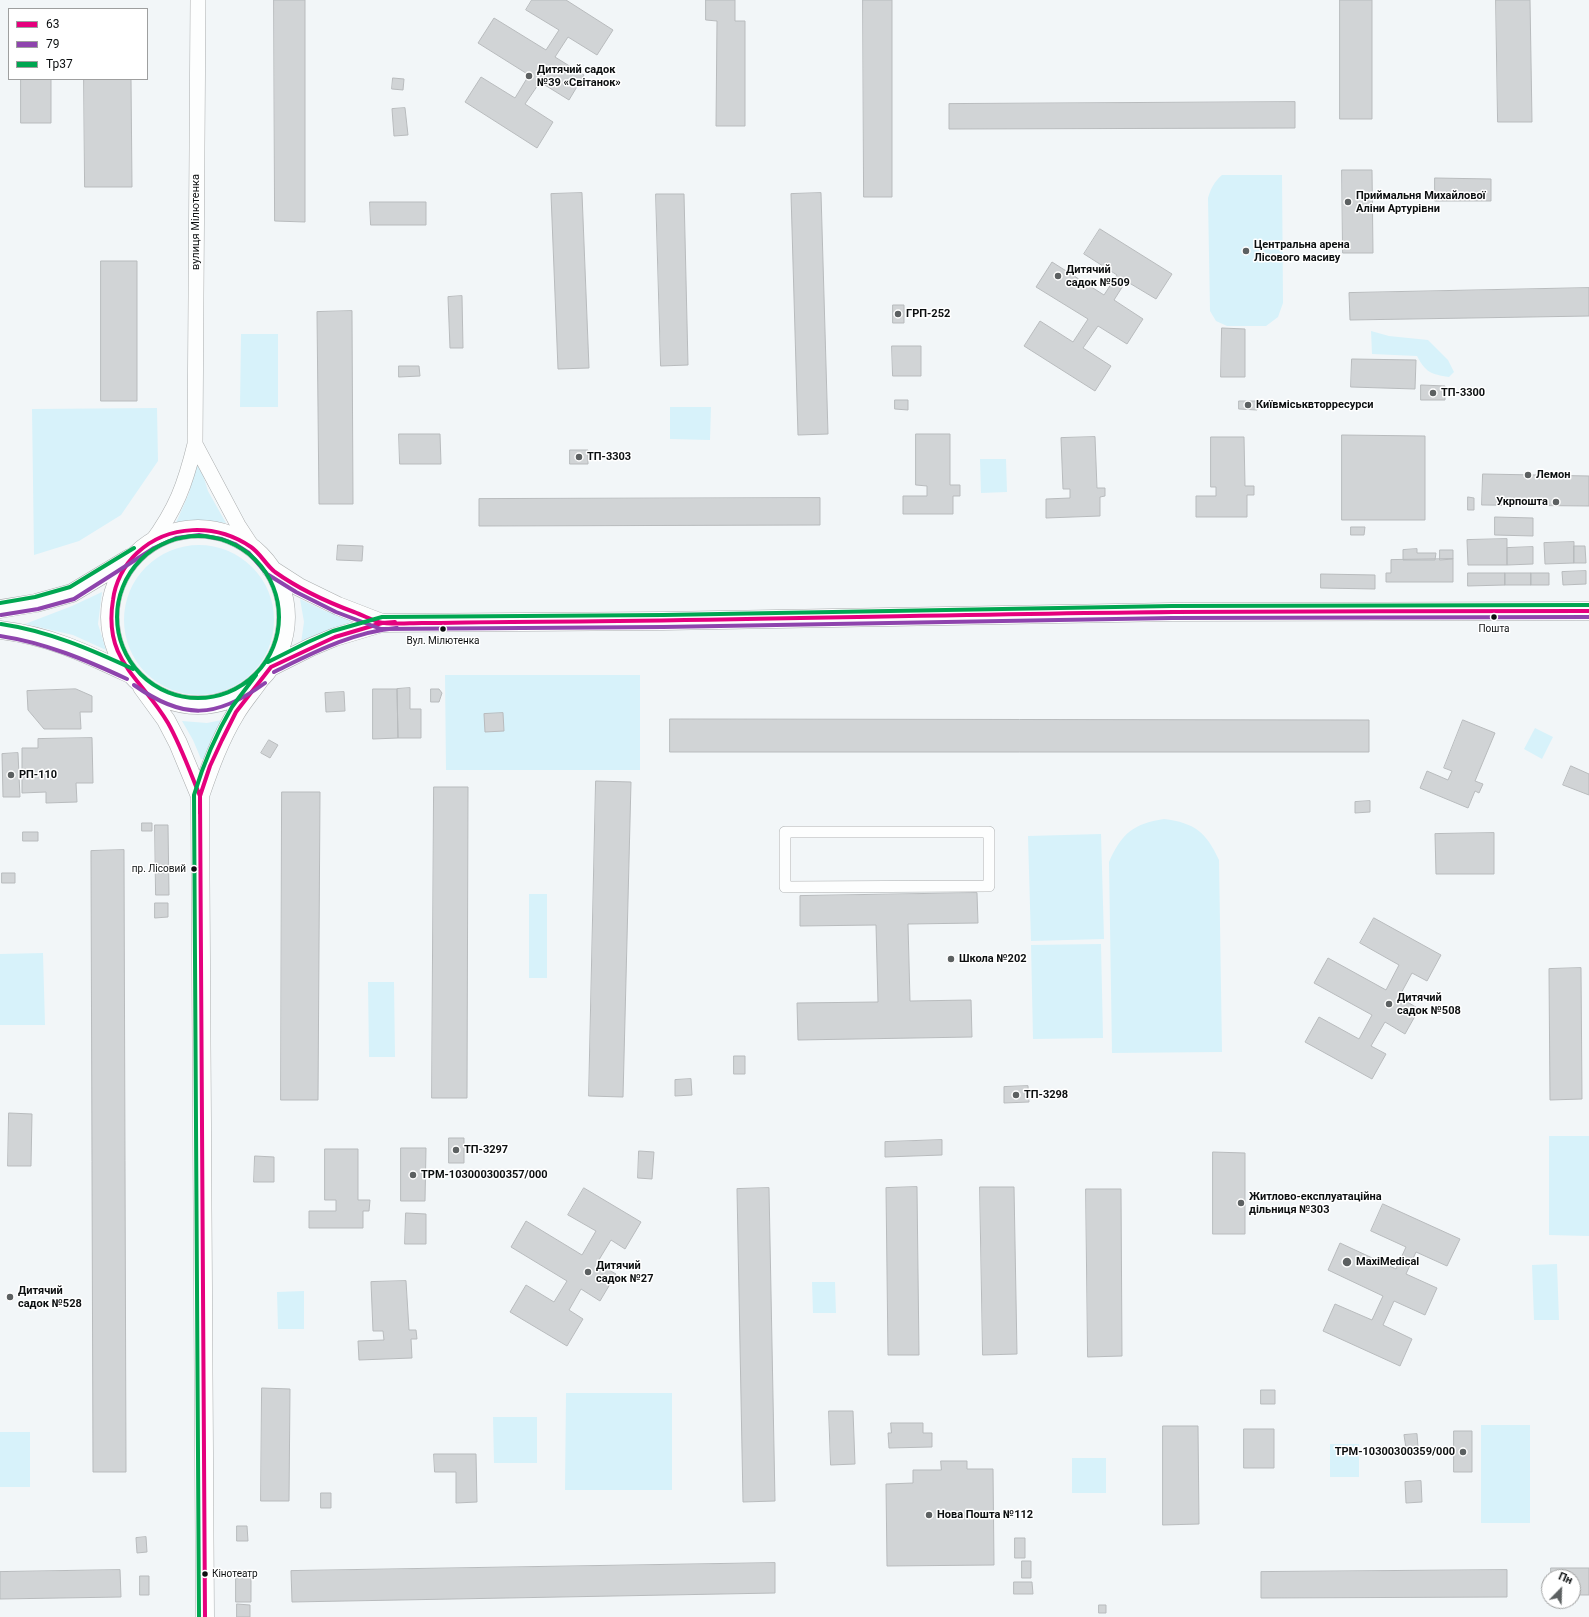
<!DOCTYPE html>
<html>
<head>
<meta charset="utf-8">
<style>
	body { margin:0 }
	#map { position:relative; width:1589px; height:1617px; overflow:hidden; background:#f2f6f8; font-family:Roboto,sans-serif }
	canvas { display:block }
	.legend { position:absolute; left:8px; top:8px; width:140px; height:72px; box-sizing:border-box; background:#fff; border:1px solid #9e9f9f; margin:0; padding:5px 7px; list-style:none; font-size:12px; color:#0c0f10 }
	.legend li { display:flex; align-items:center; gap:8px; height:20px }
	.legend b { width:20px; border:1px solid #9e9f9f }
	.north { position:absolute; left:1541px; top:1569px; width:40px; height:40px; box-sizing:border-box; background:#fff; border:1px solid #9e9f9f; border-radius:50%; rotate:23deg; font-size:11px; font-weight:700; line-height:16px; text-align:center; color:#0c0f10 }
	.north::after { content:''; display:block; margin:auto; width:14px; height:18px; background:#5c6061; clip-path:polygon(50% 0,100% 100%,50% 72%,0 100%) }
</style>
</head>
<body>
<div id="map">
<canvas width="1589" height="1617"></canvas>
<ul class="legend">
<li><b style="height:5px;background:#e5007d"></b>63</li>
<li><b style="height:5px;background:#8e44ad"></b>79</li>
<li><b style="height:5px;background:#00a651"></b>Тр37</li>
</ul>
<div class="north">Пн</div>
</div>
<script>
const ctx = document.querySelector('canvas').getContext('2d');
ctx.lineJoin = 'round';
function fill(path, color) {
  ctx.fillStyle = color;
  ctx.fill(path, 'evenodd');
}
function trace(path, color, width, dash) {
  ctx.strokeStyle = color;
  ctx.lineWidth = width;
  ctx.lineCap = dash ? 'butt' : 'round';
  ctx.setLineDash(dash || []);
  ctx.stroke(path);
}
function label(font, color, halo, rows, align = 'center') {
  ctx.font = font + ' Roboto,sans-serif';
  ctx.lineWidth = 3;
  ctx.setLineDash([]);
  ctx.textBaseline = 'middle';
  ctx.strokeStyle = halo;
  ctx.fillStyle = color;
  for (const [text, x, y, turn = 0] of rows) {
    ctx.save();
    ctx.translate(x, y);
    ctx.rotate((+turn || 0) * Math.PI / 180);
    ctx.textAlign = isNaN(turn) ? turn : align;
    if (halo) ctx.strokeText(text, 0, 0);
    ctx.fillText(text, 0, 0);
    ctx.restore();
  }
}
const green = new Path2D(`
	M1222 175H1282L1283 303 1278 317 1266 326H1227L1216 321 1210 311 1208 198C1211 188 1214 182 1222 175Z
	M1371 331 1389 336 1428 340 1448 360 1454 372 1449 377C1431 374 1426 373 1417 356L1372 354Z
	M241 334H278V407H240Z
	M670 407H711L710 440 670 439Z
	M157 408 158 461 121 515 79 541 34 555 32 409Z
	M198 459 208 491 226 523 199 520 175 525 189 493Z
	M980 459H1006L1007 492 981 493Z
	M124 620a75 75 0 1 1 150 0a75 75 0 1 1-150 0Z
	M102 592 98 624 106 650 73 635 25 624 72 606Z
	M300 599 325 611 357 620 326 631 301 643 304 622Z
	M445 675H640V770H446Z
	M227 719 209 759H201L193 740 182 721 207 723Z
	M1535 728 1553 737 1542 759 1524 749Z
	M1164 819C1195 823 1206 832 1219 860L1222 1052 1112 1053 1109 862C1122 833 1133 824 1164 819Z
	M1101 834 1104 939 1031 941 1028 836Z
	M529 894H547V978H529Z
	M1101 944 1103 1038 1033 1039 1031 945Z
	M43 953 45 1025H0V954Z
	M368 982H394L395 1057H369Z
	M1549 1136H1589V1236L1549 1235Z
	M1557 1264 1559 1320H1534L1532 1265Z
	M812 1282H835L836 1313H813Z
	M304 1291V1329H278L277 1292Z
	M566 1393H672V1490H565Z
	M493 1417H537V1463H494Z
	M1481 1425H1530V1523H1481Z
	M0 1432H30V1487H0Z
	M1330 1444H1359V1477H1330Z
	M1072 1458H1106V1493H1072Z`);
const building = new Path2D(`
	M274 0H305V222L275 221Z
	M532 0H566L613 30 597 55 568 37 555 57 584 75 569 100 540 82 525 104 553 122 537 148 465 102 481 77 515 98 529 75 478 43 494 18 546 50 559 30 526 10Z
	M706 0H735V21H745V126H716L717 21 706 20Z
	M863 0H892V197H864Z
	M1340 0H1372V119H1340Z
	M1496 0H1530L1532 122H1498Z
	M393 78 404 79 403 90 392 89Z
	M21 79H51V123H21Z
	M84 79H131L132 187H85Z
	M1295 102V128L949 129V104Z
	M405 108 408 135 394 136 392 109Z
	M1342 170H1372L1373 253H1343Z
	M1435 178 1491 179V201H1435Z
	M582 193 589 368 558 369 551 194Z
	M821 193 828 434 798 435 791 194Z
	M656 194H684L688 365 661 366Z
	M370 202H426V225H371Z
	M1100 229 1172 274 1156 299 1126 281 1114 300 1143 319 1127 344 1098 326 1083 348 1111 366 1095 391 1024 346 1040 321 1073 342 1088 319 1036 287 1052 262 1104 295 1117 275 1084 254Z
	M101 261H137V401H101Z
	M1589 288V316L1350 320 1349 293Z
	M462 296 463 348H450L448 297Z
	M893 305H904V323H893Z
	M352 311 353 504H319L317 312Z
	M1222 328 1245 329V377H1221Z
	M892 346H921V376H893Z
	M1352 359 1416 360 1415 389 1351 387Z
	M399 366H419L420 376 399 377Z
	M1421 385 1445 386V400H1421Z
	M895 400H908V410L895 409Z
	M1239 401H1258L1257 410 1239 409Z
	M399 434H440L441 464H400Z
	M916 434H950V485H960V496H953V514H903V496H927V486L916 485Z
	M1342 435 1425 436V520H1342Z
	M1095 437 1097 488H1105V496L1100 497V516L1046 518V499L1070 498V489H1063L1061 438Z
	M1211 437H1244L1245 486H1254V495H1247V517H1196V496H1216V487H1211Z
	M570 450H588V464H570Z
	M1483 474 1589 476V506L1482 505Z
	M1468 497 1474 498V510H1468Z
	M820 498V525L479 526V499Z
	M1495 517 1533 518V536L1495 535Z
	M1351 527H1365L1364 535H1351Z
	M1507 539V565H1468L1467 540Z
	M1574 542V563L1545 564 1544 543Z
	M338 545 363 546 362 561 337 560Z
	M1574 546H1585L1586 563H1574Z
	M1533 547V564L1507 565V548Z
	M1417 549V553H1436L1435 560H1403V550Z
	M1440 550H1453V559L1440 560Z
	M1453 559V582H1386V573H1391V560Z
	M1586 571V584L1563 585 1562 572Z
	M1468 573H1505V585L1468 586Z
	M1505 573H1531V585H1505Z
	M1531 573H1549V585H1531Z
	M1321 574 1375 575V589L1321 588Z
	M410 688V709H421V738H398L397 689Z
	M76 689 92 696V712H80L81 729H44L28 710 27 691Z
	M373 689H397L398 738 373 739Z
	M431 689H439L442 693 439 702H431Z
	M344 692 345 711 326 712 325 693Z
	M503 713 504 731 485 732 484 714Z
	M670 719 1369 720V752H670Z
	M1463 720 1495 733 1475 781 1483 784 1479 793 1475 791 1468 808 1420 788 1427 771 1448 780 1452 771 1444 768Z
	M92 738 93 783H76L77 802 46 803V792L22 793V748H38V739Z
	M269 740 278 745 270 758 261 753Z
	M18 753 20 797H3L2 754Z
	M1571 766 1589 774V795L1563 785Z
	M596 781 631 782 623 1097 589 1096Z
	M434 787H468L467 1098H432Z
	M282 792H320L318 1100H281Z
	M1370 801V812L1355 813V802Z
	M142 823H152V831H142Z
	M155 825H168L169 895H156Z
	M23 832H38V841H23Z
	M1494 833V874H1436L1435 834Z
	M124 850 126 1472H93L91 851Z
	M2 873H15V883H2Z
	M977 893 978 923 908 924 910 1001 971 1000 972 1037 798 1040 797 1003 878 1002 876 925 800 926V896Z
	M155 903H168V917L155 918Z
	M1374 918 1441 955 1427 981 1412 973 1399 997 1419 1009 1405 1034 1385 1022 1371 1046 1386 1054 1372 1079 1305 1042 1319 1017 1359 1039 1372 1015 1314 983 1328 958 1386 990 1399 965 1360 943Z
	M1581 968 1582 1099 1550 1100 1549 969Z
	M734 1056H745V1074H734Z
	M691 1079 692 1095 675 1096V1080Z
	M1028 1086 1029 1102 1004 1103V1087Z
	M9 1113 32 1114 31 1166H8Z
	M449 1138H464V1163H449Z
	M942 1140V1155L885 1157V1142Z
	M401 1148H426L425 1201H401Z
	M325 1149H358V1200H370L369 1211H363V1228H309V1211H336V1200H325Z
	M639 1151 654 1152 652 1179 638 1178Z
	M1213 1152 1245 1153V1234H1213Z
	M255 1156 274 1157V1182H254Z
	M917 1187 919 1355H888L886 1188Z
	M980 1187H1014L1017 1354 983 1355Z
	M584 1188 641 1222 625 1249 611 1240 597 1263 616 1274 600 1301 581 1289 569 1310 583 1319 567 1346 510 1312 526 1285 554 1302 567 1281 511 1247 526 1221 582 1255 596 1231 568 1215Z
	M769 1188 775 1501 743 1502 737 1189Z
	M1086 1189H1121L1122 1356 1088 1357Z
	M1383 1204 1460 1239 1447 1266 1416 1252 1406 1274 1437 1288 1425 1315 1394 1301 1383 1325 1412 1339 1400 1366 1323 1331 1335 1304 1372 1320 1383 1296 1328 1270 1340 1243 1396 1269 1406 1247 1371 1231Z
	M406 1213 426 1214V1244H405Z
	M406 1281 409 1330H416L417 1339H411L412 1358 359 1360 358 1341 384 1340 383 1331H373L371 1282Z
	M262 1388 290 1389 289 1501H261Z
	M1261 1390H1275V1404H1261Z
	M829 1411H853L855 1464 831 1465Z
	M891 1423H923V1433H932V1447L889 1448 888 1433H891Z
	M1163 1426H1198L1199 1524 1163 1525Z
	M1244 1429H1274V1468H1244Z
	M1454 1431H1472V1472H1454Z
	M1417 1434 1418 1447 1406 1448 1404 1435Z
	M434 1454H476L477 1502 456 1503V1472H435Z
	M941 1461H967V1469H993L994 1565 887 1566 886 1484 913 1483V1470H941Z
	M1421 1481 1422 1502 1406 1503 1405 1482Z
	M321 1493H331V1508H321Z
	M237 1526H247L248 1541H237Z
	M146 1537 147 1552 137 1553 136 1538Z
	M1015 1538H1025V1558H1015Z
	M1022 1561H1031V1578H1022Z
	M775 1563V1593L292 1602 291 1571Z
	M1551 1568H1589V1595H1573V1577H1551Z
	M120 1570 121 1597 0 1599V1572Z
	M1507 1570V1597L1261 1598V1572Z
	M140 1576H149V1595H140Z
	M236 1576H251V1602H236Z
	M1014 1582H1032L1033 1594H1014Z
	M237 1604 250 1605V1617H237Z
	M1099 1605H1106V1613H1099Z`);
const pedestrian = new Path2D(`
	M785 832H989V886L785 887Z`);
const minor = new Path2D(`
	M195 444 238 525 253 548
	M151 543C176 509 185 485 195 444L198 0`);
const tertiary = new Path2D(`
	M110 617a88 88 0 1 1 176 0a88 88 0 1 1-176 0Z
	M271 569 299 587 338 606 382 623
	M0 609 36 603 72 593 130 558
	M0 630C50 636 85 653 130 674
	M271 667 311 647 335 637 382 623 663 621 1172 612 1589 611
	M142 687 166 720 178 743 200 796
	M205 1617 200 796C210 767 220 739 236 713 243 701 253 690 261 678`);
const bus1 = new Path2D(`
	M200 814V796L210 766 222 740 236 712 271 667 335 637 382 623 395 622
	M205 1617 200 796C190 772 181 746 168 723 141 677 103 661 113 600 115 583 124 565 137 553 168 524 216 523 251 547 260 553 266 565 275 572 299 589 327 602 354 612 362 615 370 619 378 622 392 625 408 623 422 623 452 623 481 622 511 622 732 621 953 614 1174 612 1312 611 1451 611 1589 611`);
const bus2 = new Path2D(`
	M1 615 38 609 74 599 154 548 176 538 199 535 222 539 235 544 249 553 267 574 296 592 336 612 381 629 663 627 1172 618 1589 617
	M0 636C46 643 86 660 127 679
	M274 672C313 653 352 632 397 628
	M134 685C183 720 216 719 265 683`);
const bus3 = new Path2D(`
	M117 617a81 81 0 1 1 162 0a81 81 0 1 1-162 0Z
	M0 603 35 597 70 587 134 548
	M1 624C48 631 90 649 133 669
	M268 662 308 642 333 631 382 617 663 615 1172 606 1589 605
	M199 1617 194 795C203 765 216 734 232 707 240 696 248 686 256 675`);
const markers = [
	[529,76,4,"#5c6061"],
	[1348,202,4,"#5c6061"],
	[1246,251,4,"#5c6061"],
	[1058,276,4,"#5c6061"],
	[898,314,4,"#5c6061"],
	[1433,393,4,"#5c6061"],
	[1248,405,4,"#5c6061"],
	[579,457,4,"#5c6061"],
	[1528,475,4,"#5c6061"],
	[1556,502,4,"#5c6061"],
	[1494,617,3.5,"#0c0f10"],
	[443,629,3.5,"#0c0f10"],
	[11,775,4,"#5c6061"],
	[194,869,3.5,"#0c0f10"],
	[951,959,4,"#5c6061"],
	[1389,1004,4,"#5c6061"],
	[1016,1095,4,"#5c6061"],
	[456,1150,4,"#5c6061"],
	[413,1175,4,"#5c6061"],
	[1241,1203,4,"#5c6061"],
	[1347,1262,5,"#5c6061"],
	[588,1272,4,"#5c6061"],
	[10,1297,4,"#5c6061"],
	[1463,1452,4,"#5c6061"],
	[929,1515,4,"#5c6061"],
	[205,1574,3.5,"#0c0f10"]
];
const busNames = [
	["Пошта",1494,629],
	["Вул. Мілютенка",443,641],
	["пр. Лісовий",186,869,"right"],
	["Кінотеатр",212,1574,"left"]
];
const poiNames = [
	["Дитячий садок",537,70],
	["№39 «Світанок»",537,83],
	["Приймальня Михайлової",1356,196],
	["Аліни Артурівни",1356,209],
	["Центральна арена",1254,245],
	["Лісового масиву",1254,258],
	["Дитячий",1066,270],
	["садок №509",1066,283],
	["ГРП-252",906,314],
	["ТП-3300",1441,393],
	["Київміськвторресурси",1256,405],
	["ТП-3303",587,457],
	["Лемон",1536,475],
	["Укрпошта",1548,502,"right"],
	["РП-110",19,775],
	["Школа №202",959,959],
	["Дитячий",1397,998],
	["садок №508",1397,1011],
	["ТП-3298",1024,1095],
	["ТП-3297",464,1150],
	["ТРМ-103000300357/000",421,1175],
	["Житлово-експлуатаційна",1249,1197],
	["дільниця №303",1249,1210],
	["MaxiMedical",1356,1262],
	["Дитячий",596,1266],
	["садок №27",596,1279],
	["Дитячий",18,1291],
	["садок №528",18,1304],
	["ТРМ-10300300359/000",1455,1452,"right"],
	["Нова Пошта №112",937,1515]
];
const streetNames = [
	["вулиця Мілютенка",196,222,-90]
];
fill(green, '#d7f2fa');
fill(building, '#d1d4d6');
trace(building, '#b8bbbd', 1);
trace(pedestrian, '#aaadae', 12);
trace(minor, '#aaadae', 16);
trace(tertiary, '#aaadae', 19);
trace(pedestrian, '#fdfefe', 11);
trace(minor, '#fdfefe', 15);
trace(tertiary, '#fdfefe', 18);
trace(bus1, '#e5007d', 4);
trace(bus2, '#8e44ad', 4);
trace(bus3, '#00a651', 4);
for (const [x, y, r, color] of markers) {
  const dot = new Path2D();
  dot.arc(x, y, r, 0, 2 * Math.PI);
  ctx.fillStyle = color;
  ctx.fill(dot);
  trace(dot, '#fff', 1.5);
}
label('10px', '#0c0f10', '#fff', busNames);
label('bold 11px', '#0c0f10', '#fff', poiNames, 'left');
label('11px', '#0c0f10', '#fff', streetNames);
</script>
</body>
</html>
